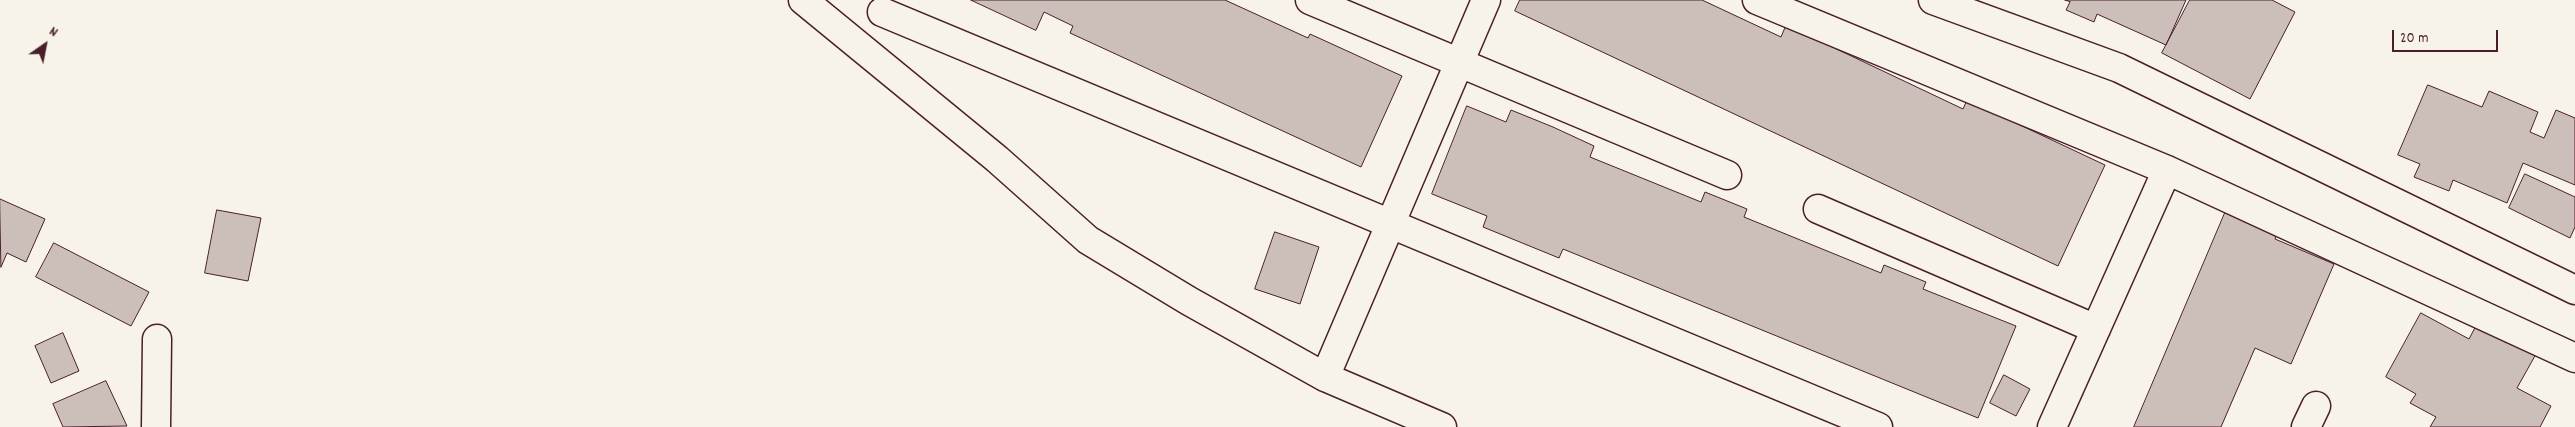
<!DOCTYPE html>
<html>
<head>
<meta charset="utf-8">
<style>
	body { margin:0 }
	#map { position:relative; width:2575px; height:427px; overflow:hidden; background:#f7f3e8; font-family:Dekko,sans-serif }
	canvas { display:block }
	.north { position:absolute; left:20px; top:20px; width:50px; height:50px; -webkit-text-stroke:4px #f7f3e8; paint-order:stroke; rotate:33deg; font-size:14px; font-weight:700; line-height:20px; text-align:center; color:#4a1f2b }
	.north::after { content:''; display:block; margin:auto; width:18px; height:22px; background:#4a1f2b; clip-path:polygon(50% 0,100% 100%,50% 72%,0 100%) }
	.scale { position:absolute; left:2392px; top:30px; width:106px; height:22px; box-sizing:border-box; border:2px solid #4a1f2b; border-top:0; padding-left:6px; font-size:15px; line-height:18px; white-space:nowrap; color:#4a1f2b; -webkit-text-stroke:4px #f7f3e8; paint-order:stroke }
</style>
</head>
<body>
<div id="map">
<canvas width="2575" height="427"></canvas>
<div class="north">N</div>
<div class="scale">20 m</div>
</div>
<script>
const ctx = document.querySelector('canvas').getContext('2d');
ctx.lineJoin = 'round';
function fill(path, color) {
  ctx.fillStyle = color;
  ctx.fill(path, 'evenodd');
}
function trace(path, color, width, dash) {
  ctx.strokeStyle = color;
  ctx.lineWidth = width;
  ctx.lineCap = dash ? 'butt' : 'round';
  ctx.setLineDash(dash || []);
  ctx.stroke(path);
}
const building = new Path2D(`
	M971 0H1225L1308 38 1310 34 1402 76 1361 167 1070 33 1073 26 1044 12 1036 30Z
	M1520 0H1702L1781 37 1786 25 1963 109 1967 100 2105 165 2058 266 1515 11Z
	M2065 0H2186L2166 45 2097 14 2094 22 2066 10 2070 2Z
	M2190 0H2272L2295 12 2250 99 2162 53Z
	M2428 85 2482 107 2489 91 2538 112 2530 132 2544 138 2556 110 2575 118V185L2523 163 2507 203 2453 180 2449 191 2414 177 2420 164 2398 155Z
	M1467 106 1506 122 1511 110 1553 127 1594 146 1590 157 1701 202 1705 192 1747 209 1744 217 1881 273 1884 265 1926 282 1923 289 2016 326 1978 418 1563 249 1559 258 1483 227 1487 216 1432 194Z
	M2525 174 2575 197V227L2570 238 2509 208Z
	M0 199 45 219 26 262 7 253 1 267Z
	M2228 206 2279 228 2275 239 2334 264 2291 364 2255 348 2221 427H2134Z
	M217 210 261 218 248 281 205 273Z
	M1275 232 1319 247 1300 304 1255 289Z
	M54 243 149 292 131 326 36 277Z
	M2421 313 2469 339 2478 322 2536 354 2517 388 2551 406 2540 427H2430L2436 417 2410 403 2416 394 2386 377Z
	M63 333 79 371 51 383 35 346Z
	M2004 375 2030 389 2016 416 1990 403Z
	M106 381 127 426 63 427 53 404Z`);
const minor = new Path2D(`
	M803 0 997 159 1088 240 1189 301 1325 377 1442 427
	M1310 0 1727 175
	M1757 0 2167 170 2575 358
	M1933 0 2119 68 2575 290
	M882 12 1878 427
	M1818 209 2096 329
	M1325 377 1486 0
	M156 427 157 339
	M2052 427 2167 170
	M2306 427 2316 406`);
fill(building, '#ccbfb9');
trace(building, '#4a1f2b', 1);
trace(minor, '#4a1f2b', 31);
trace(minor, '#f7f3e8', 28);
</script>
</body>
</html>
